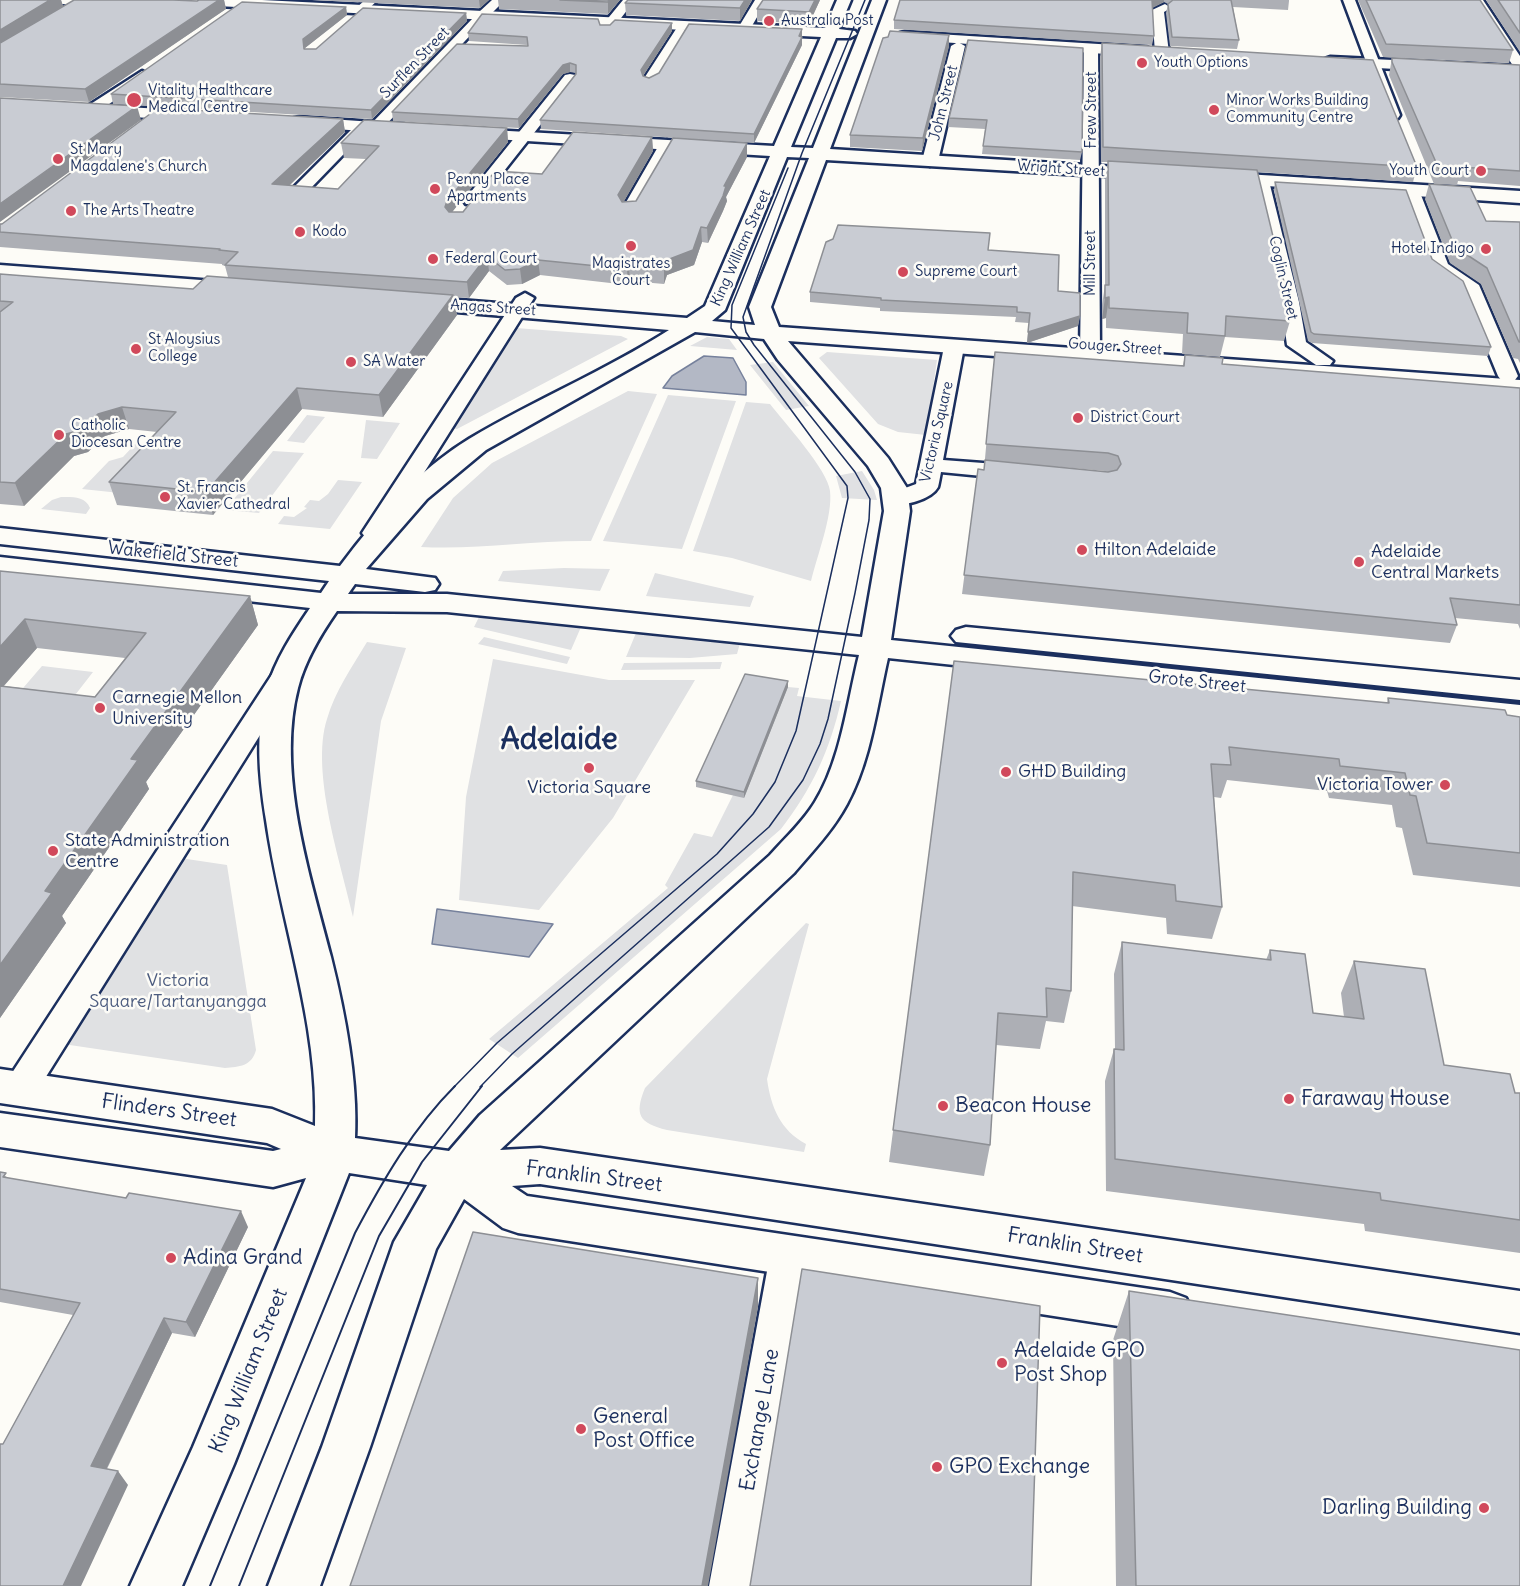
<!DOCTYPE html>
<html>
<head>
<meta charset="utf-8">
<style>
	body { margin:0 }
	canvas { display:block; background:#fdfcf7 }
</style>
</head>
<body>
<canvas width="1520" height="1586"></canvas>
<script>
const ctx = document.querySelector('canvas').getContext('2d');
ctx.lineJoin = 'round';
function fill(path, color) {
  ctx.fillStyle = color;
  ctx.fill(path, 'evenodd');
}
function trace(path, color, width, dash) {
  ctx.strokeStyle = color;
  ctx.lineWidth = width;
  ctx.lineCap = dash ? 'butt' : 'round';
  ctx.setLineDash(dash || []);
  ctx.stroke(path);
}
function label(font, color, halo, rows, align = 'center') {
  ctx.font = font + ' Delius,sans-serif';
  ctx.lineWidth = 5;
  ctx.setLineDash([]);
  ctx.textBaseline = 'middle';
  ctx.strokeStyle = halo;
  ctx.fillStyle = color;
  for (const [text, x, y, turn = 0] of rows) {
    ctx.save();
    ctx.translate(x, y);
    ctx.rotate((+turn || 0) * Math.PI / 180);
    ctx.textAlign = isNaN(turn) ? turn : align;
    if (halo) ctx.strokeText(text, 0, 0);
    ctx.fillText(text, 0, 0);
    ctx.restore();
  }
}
const green = new Path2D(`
	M516 328 621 336 628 339 457 429 451 428 510 332Z
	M707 337 729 339 737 350 690 346Z
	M827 352 937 360 926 435 898 432 878 424 819 358Z
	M773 362 809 406 786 410 750 365Z
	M628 391 657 394 591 541C534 540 478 550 421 547L453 498 492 463Z
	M668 395 736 401 682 549 603 541Z
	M746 402 770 404C784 422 828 470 830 491 833 515 817 556 811 581L732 558 693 551Z
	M307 415 325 417 304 443 287 441Z
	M366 420 400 423 377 459 361 458Z
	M137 442 152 459 120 493 82 489 109 461 123 457Z
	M273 451 304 453 259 513 225 510Z
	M862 471 874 490 877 500 842 498 836 476Z
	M338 480 362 482 330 529 278 524 284 516 294 517 307 508 304 507 310 500 319 501 328 494Z
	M61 497C73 497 85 496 90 508L86 514 41 509 52 500Z
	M564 568 610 569 600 591 498 581 503 571Z
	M655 573 754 596 750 607 646 596Z
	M480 615 581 627 571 650 474 627Z
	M636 633 740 643 737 654 690 658 626 657Z
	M484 637 570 657 567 664 478 644Z
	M367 642 406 648 381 721 353 917C341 863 310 772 327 719 335 691 352 667 367 642Z
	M493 659 609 680H695L613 818 539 910 459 900 466 797Z
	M722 662 720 669 621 670 624 663Z
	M42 666 93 672 65 708 11 702Z
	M788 687 799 688 797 696 841 701C830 750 812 789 781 829L518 1058 489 1039 668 888 665 885 694 833 712 837 733 795 744 797Z
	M180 858 227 865 256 1050C252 1066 239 1067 225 1068L63 1044Z
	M806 923 809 924 767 1079C771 1107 780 1130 806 1144L804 1152 667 1130C639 1123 634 1115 645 1088Z`);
const water = new Path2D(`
	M704 356 733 358 746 382V395L663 388 672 376Z
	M437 909 553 924 529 957 432 944Z`);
const street = new Path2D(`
	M365 0H378L365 12H357L355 9Z
	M492 0H505L487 18H481V24L381 130 376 131 369 128 307 192H295L293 189 295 186 358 123 363 122 370 125 473 18H479V12Z
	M623 0H635L611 31H601L600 28Z
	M755 0H767L749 31H739L738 28Z
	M1343 0H1355L1400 115 1398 118 1393 119 1386 115Z
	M1471 0H1483L1520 56V70L1515 69Z
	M1165 4 1171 8 1164 12 1169 53 1162 57 1155 53 1152 10Z
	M681 28 687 32 657 80 650 84 645 83 643 80 676 29Z
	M958 42 965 46 938 161 930 166 925 164 922 161 951 46Z
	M1091 45 1098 49 1100 355 1090 361 1080 355 1084 49Z
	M142 71 149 75 147 78 96 113H86L84 110 86 107Z
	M570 74 575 75V81L478 204H466L464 201 466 198 565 75Z
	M667 140 675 145 637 211 635 215H623L621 211 659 145Z
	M1261 176 1269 181 1299 302 1306 342 1333 361 1330 365H1316L1287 345 1281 302 1253 181Z
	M1411 185 1419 190 1448 264 1479 285 1518 376 1515 380H1501L1498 376 1462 288 1431 267 1403 190Z
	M525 293 534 298 386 533 382 538H366L362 533 516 298Z
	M954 341 964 347 943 460 1023 466 1031 468 1034 473 1031 478 1023 480 941 472C940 477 939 483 938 487 931 500 902 507 889 504L886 499 889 494 916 484 944 347Z
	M284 668 293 670 297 676 32 1099 20 1103 8 1099 3 1089 8 1079 275 670Z
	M789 1238 802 1243 808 1255 753 1586H709L770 1255 776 1243Z`);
const secondary = new Path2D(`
	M55 0H124L126 3 119 7 62 4Z
	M171 0H262L825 28 837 0H851L839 29 855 31 857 34 850 38H836L791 147 813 148 872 0H886L830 149 1150 169 1159 174 1150 179 826 160 771 307 779 327 1520 380V394L788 341 888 458 907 488 910 511 891 640 1520 705V725L888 658C877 706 871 760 847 804 833 830 813 851 794 873L500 1150 540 1148 1520 1291V1333L540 1184 512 1186 527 1196 1170 1292 1186 1298 1193 1313 1186 1328 1170 1334 518 1233 503 1228 464 1199 436 1249 370 1447 320 1586H268L322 1447 394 1242 427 1185 349 1173 234 1464 182 1586H130L193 1447 306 1178 273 1187 0 1147V1113L273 1151 281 1149 267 1143 0 1103V1069L272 1109 315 1126C319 1024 280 920 266 820 259 776 255 732 267 689 275 660 293 633 310 608L0 573V557L321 593 329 581 0 544V528L340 566C375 519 418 470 469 439 534 400 605 371 669 330L409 308 401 307 398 302 401 297 409 296 687 318 705 306 770 156 462 137 453 132 456 128 774 146 821 37 178 4ZM787 157 809 158 749 307 755 325 712 321 725 310ZM695 332 764 339 778 360 868 466 881 488 884 511 862 637 447 594H348L355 584 425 592 435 590 439 584 435 578 366 569 427 499 486 450ZM337 611 447 612 859 655C847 703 841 760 815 802 803 822 785 838 770 855L480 1115 449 1151 355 1138C358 1081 345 1013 331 957 310 875 276 773 298 688 305 660 321 634 337 611Z
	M905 32 1147 47 1155 52 1147 57 900 39 898 36 900 33Z
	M1330 57 1520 66V76L1324 65 1322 62 1324 59Z
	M93 105 195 111 203 116 195 121 87 114 85 110Z
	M300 117 404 124 413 129 404 134 294 126 291 122 294 118Z
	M1213 172 1520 191V203L1207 182 1204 178 1207 174Z
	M0 265 241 283 248 285 251 289 248 293 241 295 0 277Z
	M966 627 1520 680V700L956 642 951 636 956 630Z`);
const tramFar1 = new Path2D(`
	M454 1087 497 1043 717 854 753 814 775 782 796 731 848 498 847 486 731 328 732 305 788 168
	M480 1087 512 1054 769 827 803 780 820 744 828 719 855 593 869 520 870 499 855 472 754 345 746 332 743 317 802 153 865 0`);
const tram = new Path2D(`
	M210 1586 355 1233C383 1180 413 1128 455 1086
	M239 1586 379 1236 422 1162 482 1086`);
const wall = new Path2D(`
	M0 0H61L63 6 197 1 199 0H224L226 9 89 102 0 97Z
	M311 0H489L480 8Z
	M498 0H620L608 14 499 9Z
	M628 0H752L740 21 626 15 625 3Z
	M820 0 809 24 757 21V9Z
	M900 0H1289V1L1288 10 1233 7 1239 40 1237 49 1170 46 1166 13 1168 4 1164 2 1152 8 1154 36 1152 45 894 29V20Z
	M1358 0H1480L1513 50 1509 63 1383 57Z
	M1486 0H1520V52Z
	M346 7 347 15 305 48V49H316L466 13 467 21 372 119 113 104 111 94Z
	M600 25 672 31 643 76 649 78 802 29V45L754 143 541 129 540 120 576 73 570 72 563 74 519 128 393 121 392 112 528 46 527 45 469 41 468 33Z
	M968 40 1082 152 1080 160 982 154 985 129 948 127 949 118Z
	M1102 43 1417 167 1413 182 1257 172 1290 321 1284 341 1225 337 1220 357 1182 354 1183 334 1106 328V318L1102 319V305L1105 285V180L1108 162H1101L1100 57Z
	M949 46 922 151 850 147V135Z
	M1392 58 1520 65V186L1458 181 1457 185 1434 184 1389 75Z
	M343 119 345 132 289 186 338 189 366 159 344 158 341 143 507 128 508 142 452 212H463L542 174 652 137 653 151 623 202 636 201 747 157 726 197 727 201 723 211 708 243 702 242 694 265 667 275 664 284 630 281 628 285 540 275 522 284 507 285 489 271 469 298 454 297 457 315 383 417 302 409 213 515 117 505 109 482 157 432 129 429 105 436 88 452 74 456 24 506 0 504V274L193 289 228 277 225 266 222 265V264L0 247V224Z
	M1275 182 1491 347 1488 356 1312 343 1308 341 1274 190Z
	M1429 184 1486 221 1520 222V363L1518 359 1513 358 1481 284 1450 263 1425 199Z
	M988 250 1058 291 1080 316 1078 326 1027 343 1029 323 1015 322 1016 317 880 311V308L810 302V292Z
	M1185 355 1222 364 1520 388V629L1518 624 1455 618 1457 625 1450 643 962 594 978 469 984 470 993 368 1183 365ZM1050 466 1105 471 1108 472Z
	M0 571 250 596 258 625 146 782 149 789 62 916 66 923 0 1018ZM37 648 125 658 95 697 4 686Z
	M954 661 1387 703 1388 698 1520 717V887L1413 875 1402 828 1396 827 1392 805 1329 798 1327 791 1227 780 1221 798 1214 797 1222 907 1212 939 1167 934 1166 918 1072 906 1071 991 1064 1023 1046 1021 1040 1049 996 1045 990 1145 984 1176 889 1162Z
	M788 681V687L744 798 696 787V781Z
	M1122 942 1266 960 1270 950 1313 1013 1344 1017 1341 993 1354 961 1444 1065 1515 1093H1520V1253L1365 1231 1364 1224 1106 1191 1105 1081 1114 1049H1115L1114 974Z
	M0 1172 8 1178 248 1227 195 1337 172 1333 107 1469 128 1485 3 1444 73 1315 0 1302Z
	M1129 1291 1520 1586H1116L1113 1340Z`);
const shadedWall = new Path2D(`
	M50 0H61L63 6 0 45V30Z
	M219 0H224L226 9 89 102 85 89Z
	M479 0H489L480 8Z
	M609 0H620L608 14V2Z
	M745 0H752L740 21V8Z
	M815 0H820L809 24V12Z
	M1152 0H1164V2L1150 9Z
	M346 7 347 15 305 48 306 58 303 39Z
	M466 13 467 21 372 119 371 110Z
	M672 23V31L641 79V70Z
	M802 29V45L754 143V134Z
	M949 35V46L922 151 923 138Z
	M570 63V72L563 74 519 128 518 119 563 65Z
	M137 106 141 120 0 222V204Z
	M343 119 345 132 275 199 272 184Z
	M507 128 508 142 449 216 445 207 447 201Z
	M652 137 653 151 619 210 618 195Z
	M747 143V157L726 197 727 201 723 211 708 243 707 228 724 186Z
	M701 227 702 242 694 265 667 275 664 284V268L667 260Z
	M487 256 489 271 469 298 467 282Z
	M538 260 540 275 522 284 520 269Z
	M629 266 630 281 628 285 627 269Z
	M453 295 457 315 383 417 379 395Z
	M1109 297 1106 318 1102 319 1105 298Z
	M1080 316 1078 326 1027 343 1028 332Z
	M297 388 302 409 213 515 206 492Z
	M122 407 129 429 105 436 88 452 74 456 24 506 15 483 66 434 98 414Z
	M250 596 258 625 146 782 149 789 62 916 66 923 0 1018V965L45 891 131 759Z
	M25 619 37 648 0 690V647Z
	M788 681V687L744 798V792Z
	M241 1211 248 1227 195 1337 186 1322Z
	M758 1278V1307L708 1586H702Z
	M164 1318 172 1333 101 1480 91 1466Z
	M118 1471 128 1485 81 1586H63Z`);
const building = new Path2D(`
	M0 0H50L0 30Z
	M74 0H173L197 1 199 0H219L85 89 0 84V43Z
	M560 0H609L608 2Z
	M628 0H745L740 8 625 3Z
	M763 0H815L809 12 757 9Z
	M900 0H1152L1154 36 894 20Z
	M1173 0H1231L1239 40 1172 37 1168 4Z
	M1366 0H1480L1513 50 1386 44Z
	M1498 0H1520V33Z
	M242 2 346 7 303 39 304 49H316L363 8 466 13 371 110 111 94Z
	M482 14 598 19 600 25H610L615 20 672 23 641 70 643 76 649 78 659 73 689 24 802 29 799 36 802 37 754 134 540 120 576 74V65L570 63 563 65 518 119 392 112 457 44 528 46 527 37 468 33Z
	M890 31 949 35 923 138 850 135 883 38 888 37Z
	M968 40 1083 48 1082 152 983 146 987 120 949 118Z
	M1102 43 1373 60 1417 167 1103 147Z
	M1392 58 1520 65V171L1460 167 1462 170 1439 169 1392 62Z
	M0 98 137 106 0 204Z
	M158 108 343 119 272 184 338 189 379 146 341 143 364 120 507 128 447 201 445 207 449 212H463L495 171 542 174 573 132 652 137 618 195 622 202 636 201 673 138 747 143 724 186H726L723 196 707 228 701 227 693 250 667 260 664 268 629 266 627 269 538 260 520 269 505 270 487 256 467 282 225 265 238 252 219 250 220 249 0 232V224H2Z
	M1108 161 1257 170 1284 282 1290 321 1226 316 1225 336 1187 333 1188 313 1109 308V297L1105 298V285H1109Z
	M1275 182 1406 190 1432 259 1463 281 1491 347 1314 334 1311 332Z
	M1429 184 1470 187 1486 221 1520 222V342H1519L1487 268 1455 247Z
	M838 225 990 233 988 250 1059 255 1058 291 1080 293V316L1028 332 1030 313 1017 312V307L881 300V298L810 292 826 242 833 239Z
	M0 274 193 289 207 276 453 295 379 395 297 388 206 492 109 482 176 412 122 407 98 414 81 430 66 434 15 483 0 482V312L13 302 0 301Z
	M995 352 1184 366 1185 355 1223 358 1222 364 1520 388V605L1450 598 1457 625 964 575 978 469 984 470 985 460 1108 472 1117 470 1121 464 1118 456 1108 453 986 444Z
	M0 571 250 596 131 759 138 760 45 891 52 893 0 965V686L95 697 146 633 25 619 0 647Z
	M954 661 1389 703 1388 698 1505 710 1507 715 1520 717V853L1427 843 1416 796 1410 795 1405 773 1340 766 1339 759 1229 747 1231 765 1211 764 1222 907 1176 901 1175 885 1073 872 1071 991 1046 988 1047 1017 998 1013 990 1145 893 1130Z
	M745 674 788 681 744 792 696 781Z
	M1122 942 1271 960 1270 950 1305 954 1313 1013 1364 1019 1354 961 1425 969 1444 1065 1510 1074 1515 1093H1520V1220L1381 1200 1380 1193 1115 1159 1114 1049 1124 1050Z
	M0 1172 6 1173 3 1177 126 1198 129 1193 241 1211 186 1322 164 1318 91 1466 118 1471 63 1586H0V1444H3L80 1303 0 1289Z
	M473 1232 758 1278 702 1586H350Z
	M802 1269 1040 1306 1031 1586H750Z
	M1129 1291 1520 1350V1586H1136Z`);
const markers = [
	[769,21,6,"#d1495b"],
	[1142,63,6,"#d1495b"],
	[134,100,8,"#d1495b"],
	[1214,110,6,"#d1495b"],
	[58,159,6,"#d1495b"],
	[1481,171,6,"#d1495b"],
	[435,189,6,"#d1495b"],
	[71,211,6,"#d1495b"],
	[300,232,6,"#d1495b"],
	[631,246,6,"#d1495b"],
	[1486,249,6,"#d1495b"],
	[433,259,6,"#d1495b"],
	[903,272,6,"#d1495b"],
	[136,349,6,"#d1495b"],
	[351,362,6,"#d1495b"],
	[1078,418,6,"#d1495b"],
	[59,435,6,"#d1495b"],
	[165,497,6,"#d1495b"],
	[1082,550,6,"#d1495b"],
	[1359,562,6,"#d1495b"],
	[100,708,6,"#d1495b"],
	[589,768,6,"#d1495b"],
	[1006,772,6,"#d1495b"],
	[1445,785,6,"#d1495b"],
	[53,851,6,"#d1495b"],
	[1289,1099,6,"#d1495b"],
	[943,1106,6,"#d1495b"],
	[171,1258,6,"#d1495b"],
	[1002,1363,6,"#d1495b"],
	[581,1429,6,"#d1495b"],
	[937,1467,6,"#d1495b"],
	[1484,1508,6,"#d1495b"]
];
const farPoinames = [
	["Australia Post",781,21],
	["Youth Options",1154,63],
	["Vitality Healthcare",148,91],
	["Medical Centre",148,108],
	["Minor Works Building",1226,101],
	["Community Centre",1226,118],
	["St Mary",70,150],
	["Magdalene's Church",70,167],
	["Youth Court",1469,171,"right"],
	["Penny Place",447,180],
	["Apartments",447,197],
	["The Arts Theatre",83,211],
	["Kodo",312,232],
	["Hotel Indigo",1474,249,"right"],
	["Federal Court",445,259],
	["Magistrates",631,264,"center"],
	["Court",631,281,"center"],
	["Supreme Court",915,272],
	["St Aloysius",148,340],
	["College",148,357],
	["SA Water",363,362],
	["District Court",1090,418],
	["Catholic",71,426],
	["Diocesan Centre",71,443],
	["St. Francis",177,488],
	["Xavier Cathedral",177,505]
];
const farStreetnames = [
	["Surflen Street",415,63,-46],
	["John Street",944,103,-76],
	["Frew Street",1092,110,-90],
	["Wright Street",1061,169,4],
	["King William Street",741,248,-66],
	["Mill Street",1091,263,-90],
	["Coglin Street",1283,278,77],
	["Angas Street",493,308,4],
	["Gouger Street",1115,347,4],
	["Victoria Square",937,432,-77]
];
const poiNames = [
	["Hilton Adelaide",1094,550],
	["Adelaide",1371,552],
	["Central Markets",1371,573],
	["Carnegie Mellon",112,698],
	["University",112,719],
	["GHD Building",1018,772],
	["Victoria Tower",1433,785,"right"],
	["Victoria Square",589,788,"center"],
	["State Administration",65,841],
	["Centre",65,862]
];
const streetNames = [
	["Wakefield Street",173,555,6],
	["Grote Street",1197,682,6]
];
const parkNames = [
	["Victoria",178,981],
	["Square/Tartanyangga",178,1002]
];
const nearPoinames = [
	["Faraway House",1301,1099],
	["Beacon House",955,1106],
	["Adina Grand",183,1258],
	["Adelaide GPO",1014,1351],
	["Post Shop",1014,1375],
	["General",593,1417],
	["Post Office",593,1441],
	["GPO Exchange",949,1467],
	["Darling Building",1472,1508,"right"]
];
const nearStreetnames = [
	["Flinders Street",169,1111,8],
	["Franklin Street",594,1177,7],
	["Franklin Street",1075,1246,9],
	["King William Street",249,1371,-68],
	["Exchange Lane",760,1420,-80]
];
const townNames = [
	["Adelaide",559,740]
];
fill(green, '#e0e1e3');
fill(water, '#b3b8c5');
trace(water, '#76819c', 1.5);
trace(street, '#1b2f5e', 5);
trace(secondary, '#1b2f5e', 5);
fill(street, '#fdfcf7');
fill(secondary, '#fdfcf7');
trace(tramFar1, '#1b2f5e', 1.5);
trace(tram, '#1b2f5e', 2);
fill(wall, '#adafb5');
fill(shadedWall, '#8d8f94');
fill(building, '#c9ccd3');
trace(building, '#8d8f94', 1.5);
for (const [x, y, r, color] of markers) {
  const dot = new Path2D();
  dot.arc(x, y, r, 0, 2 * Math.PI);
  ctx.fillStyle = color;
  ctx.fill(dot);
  trace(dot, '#fdfcf7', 2);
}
label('15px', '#1b2f5e', '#fdfcf7', farPoinames, 'left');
label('15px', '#1b2f5e', '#fdfcf7', farStreetnames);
label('18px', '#1b2f5e', '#fdfcf7', poiNames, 'left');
label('18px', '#1b2f5e', '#fdfcf7', streetNames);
label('18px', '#4c5c7f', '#fdfcf7', parkNames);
label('21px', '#1b2f5e', '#fdfcf7', nearPoinames, 'left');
label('21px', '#1b2f5e', '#fdfcf7', nearStreetnames);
label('bold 30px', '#1b2f5e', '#fdfcf7', townNames);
</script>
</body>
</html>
